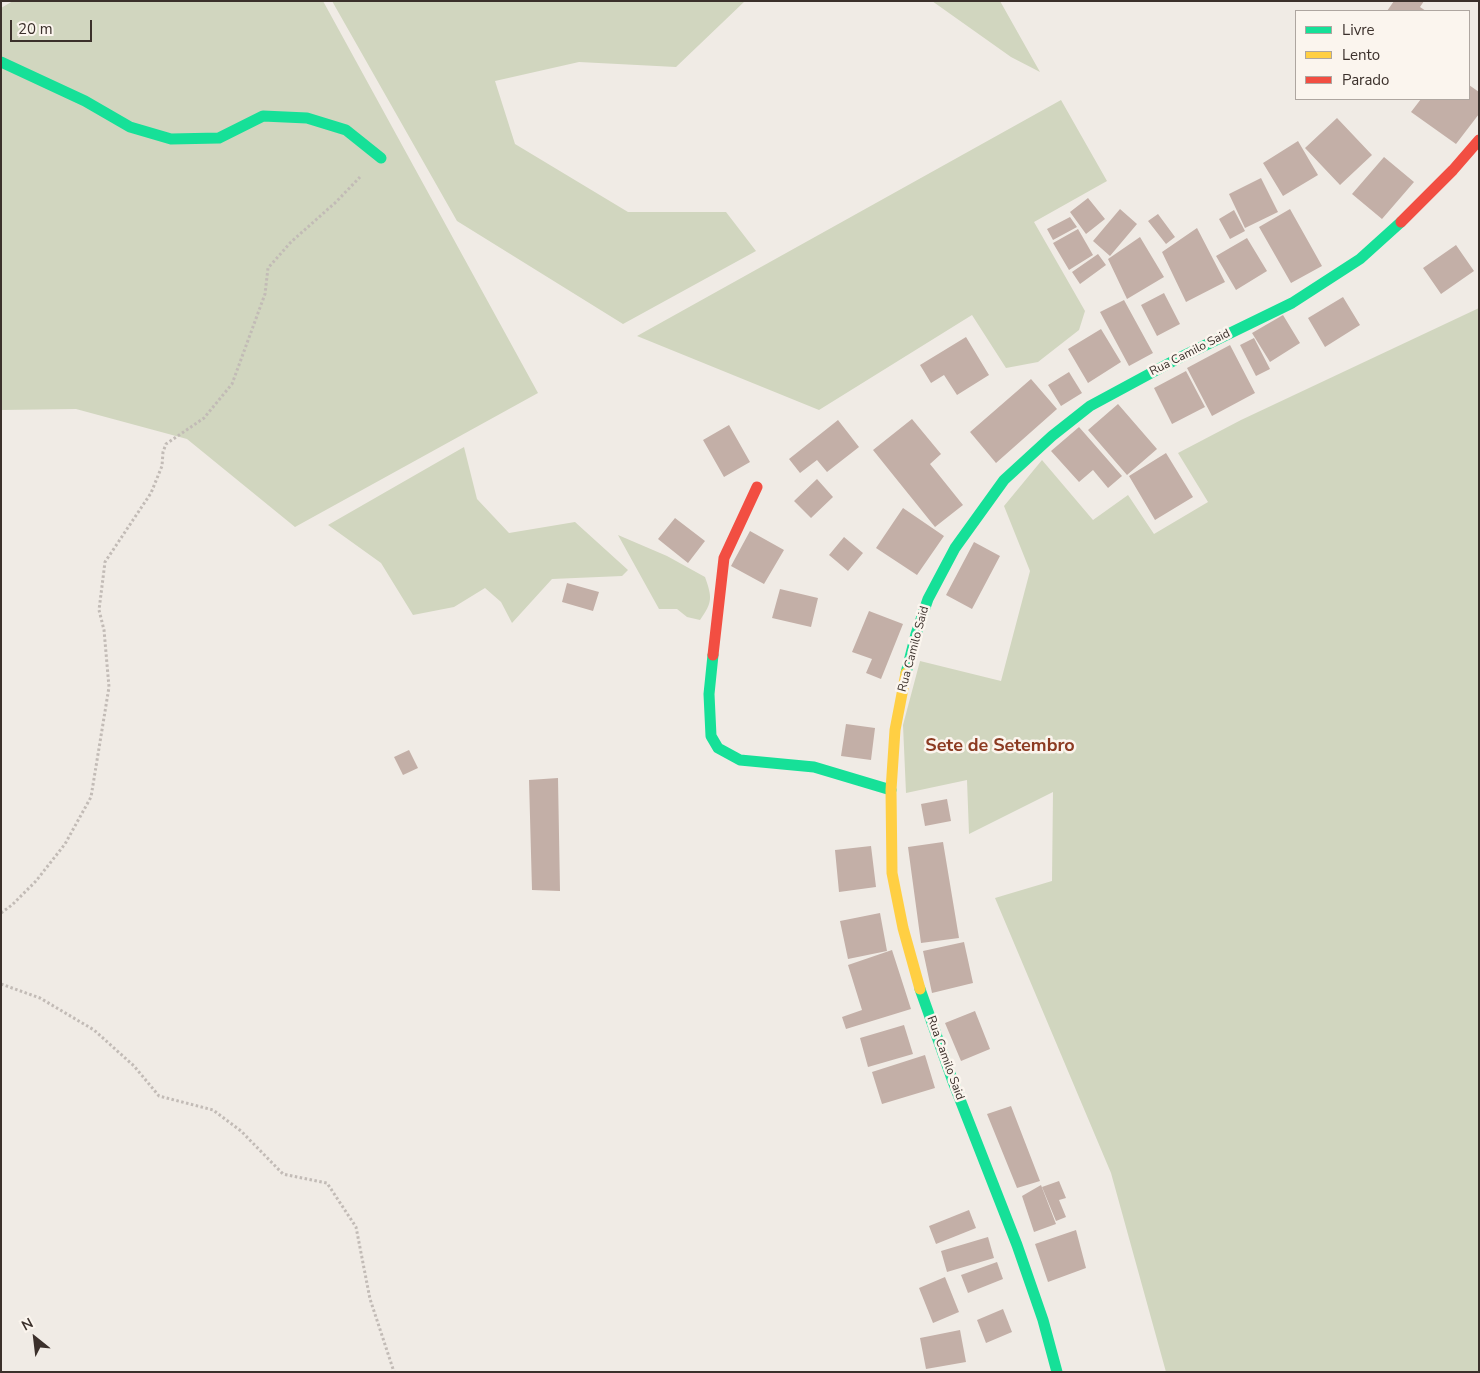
<!DOCTYPE html>
<html>
<head>
<meta charset="utf-8">
<style>
	body { margin:0 }
	#map { position:relative; width:1480px; height:1373px; overflow:hidden; background:#f0ebe5; font-family:"Nunito Sans",sans-serif }
	canvas { display:block }
	.frame { position:absolute; inset:0; border:2px solid #3b302b; pointer-events:none }
	.legend { position:absolute; left:1295px; top:10px; width:175px; height:90px; box-sizing:border-box; background:#fbf5ee; border:1px solid #aea6a0; margin:0; padding:6px 9px; list-style:none; font-size:15px; color:#3b302b }
	.legend li { display:flex; align-items:center; gap:10px; height:25px }
	.legend b { width:25px; border:1px solid #aea6a0 }
	.north { position:absolute; left:10px; top:1313px; width:50px; height:50px; -webkit-text-stroke:4px #fbf5ee; paint-order:stroke; rotate:331deg; font-size:14px; font-weight:700; line-height:20px; text-align:center; color:#3b302b }
	.north::after { content:''; display:block; margin:auto; width:18px; height:22px; background:#3b302b; clip-path:polygon(50% 0,100% 100%,50% 72%,0 100%) }
	.scale { position:absolute; left:10px; top:20px; width:82px; height:22px; box-sizing:border-box; border:2px solid #3b302b; border-top:0; padding-left:6px; font-size:15px; line-height:18px; white-space:nowrap; color:#3b302b; -webkit-text-stroke:4px #fbf5ee; paint-order:stroke }
</style>
</head>
<body>
<div id="map">
<canvas width="1480" height="1373"></canvas>
<div class="frame"></div>
<ul class="legend">
<li><b style="height:6px;background:#16e098"></b>Livre</li>
<li><b style="height:6px;background:#ffcf43"></b>Lento</li>
<li><b style="height:6px;background:#f24e42"></b>Parado</li>
</ul>
<div class="north">N</div>
<div class="scale">20 m</div>
</div>
<script>
const ctx = document.querySelector('canvas').getContext('2d');
ctx.lineJoin = 'round';
function fill(path, color) {
  ctx.fillStyle = color;
  ctx.fill(path, 'evenodd');
}
function trace(path, color, width, dash) {
  ctx.strokeStyle = color;
  ctx.lineWidth = width;
  ctx.lineCap = dash ? 'butt' : 'round';
  ctx.setLineDash(dash || []);
  ctx.stroke(path);
}
function label(font, color, halo, rows, align = 'center') {
  ctx.font = font + ' "Nunito Sans",sans-serif';
  ctx.lineWidth = 5;
  ctx.setLineDash([]);
  ctx.textBaseline = 'middle';
  ctx.strokeStyle = halo;
  ctx.fillStyle = color;
  for (const [text, x, y, turn = 0] of rows) {
    ctx.save();
    ctx.translate(x, y);
    ctx.rotate((+turn || 0) * Math.PI / 180);
    ctx.textAlign = isNaN(turn) ? turn : align;
    if (halo) ctx.strokeText(text, 0, 0);
    ctx.fillText(text, 0, 0);
    ctx.restore();
  }
}
const green = new Path2D(`
	M13 1H323L538 393 295 527 187 439 76 409 1 410V8Z
	M332 1H745L676 67 579 62 495 81 515 144 628 212H726L756 251 623 324 457 221Z
	M932 1H1000L1040 72 1011 57Z
	M1061 100 1107 181 1034 222 1085 311 1079 330 1038 362 1006 368 972 315 819 410 637 336Z
	M1479 308V1372H1166L1111 1173 995 898 1052 881 1053 792 969 834 967 780 906 793 903 725 920 661 1001 681 1030 571 1004 506 1042 460 1093 520 1128 495 1154 534 1208 502 1178 453 1241 420Z
	M464 447 477 499 509 533 575 522 628 570 622 576 552 579 512 623 501 602 485 588 454 607 413 615 381 563 328 525Z
	M618 535 667 556 705 577C712 597 713 602 700 620L687 617 677 609H659Z`);
const building = new Path2D(`
	M1394 1H1424L1420 7 1426 11H1387Z
	M1469 85 1479 92V114L1456 144 1411 112 1421 99H1469Z
	M1337 118 1372 155 1340 185 1305 148Z
	M1298 141 1318 175 1283 196 1263 163Z
	M1384 157 1414 182 1382 219 1352 194Z
	M1261 178 1278 212 1245 228 1229 194Z
	M1088 198 1105 219 1086 234 1070 212Z
	M1120 209 1137 224 1110 256 1093 241Z
	M1290 209 1322 266 1291 283 1259 227Z
	M1234 210 1245 231 1230 239 1219 219Z
	M1158 214 1175 237 1166 244 1148 221Z
	M1070 217 1077 227 1053 240 1047 229Z
	M1197 228 1225 282 1186 302 1162 252Z
	M1078 229 1093 255 1069 270 1053 243Z
	M1140 237 1164 277 1127 299 1108 259Z
	M1247 238 1267 271 1236 290 1216 256Z
	M1456 245 1474 271 1441 294 1423 268Z
	M1098 254 1106 265 1080 284 1072 272Z
	M1164 293 1180 324 1157 336 1141 305Z
	M1343 297 1360 325 1325 347 1308 318Z
	M1124 300 1153 353 1129 366 1100 312Z
	M1283 315 1300 343 1270 362 1252 333Z
	M1101 329 1121 362 1088 383 1068 349Z
	M966 337 989 375 957 395 944 375 931 383 920 365Z
	M1254 338 1270 369 1256 376 1240 345Z
	M1230 345 1255 393 1212 416 1187 368Z
	M1186 371 1205 407 1172 424 1154 388Z
	M1069 372 1082 393 1061 406 1048 385Z
	M1031 379 1057 409 996 463 970 432Z
	M1118 404 1157 449 1127 475 1088 430Z
	M912 419 941 454 930 464 963 505 935 527 873 450Z
	M838 420 859 447 827 472 817 460 800 473 789 459Z
	M729 425 750 462 724 477 703 440Z
	M1079 427 1122 476 1108 488 1093 470 1079 482 1051 451Z
	M1166 453 1193 497 1155 520 1129 476Z
	M817 479 833 497 811 518 794 501Z
	M903 508 944 536 917 575 876 548Z
	M675 518 705 541 688 563 658 539Z
	M750 531 784 550 764 584 731 566Z
	M844 537 863 553 848 571 829 555Z
	M974 542 1000 556 972 609 946 595Z
	M567 583 599 592 593 611 562 602Z
	M780 589 818 598 811 627 772 618Z
	M869 611 903 624 881 679 866 673 872 659 852 652Z
	M846 724 875 728 871 760 841 756Z
	M409 750 418 768 403 775 394 757Z
	M558 778 560 891 532 890 529 780Z
	M947 799 951 821 925 826 921 804Z
	M943 842 959 938 921 943 908 847Z
	M871 846 876 887 839 892 835 850Z
	M880 913 887 951 848 959 840 921Z
	M964 942 973 983 932 993 923 951Z
	M892 950 911 1009 846 1029 842 1017 862 1010 848 965Z
	M975 1011 990 1049 961 1061 945 1023Z
	M904 1025 913 1054 868 1067 860 1038Z
	M925 1055 935 1088 882 1104 872 1072Z
	M1011 1106 1040 1181 1017 1188 987 1114Z
	M1059 1181 1066 1198 1059 1200 1066 1217 1056 1221 1042 1187Z
	M1041 1185 1056 1224 1034 1232 1022 1196Z
	M969 1210 976 1228 936 1244 929 1226Z
	M1076 1230 1086 1268 1048 1282 1035 1244Z
	M988 1237 994 1258 947 1272 941 1251Z
	M997 1262 1003 1279 968 1293 961 1275Z
	M945 1277 959 1312 933 1323 919 1288Z
	M1003 1309 1012 1332 986 1343 977 1320Z
	M960 1330 966 1362 926 1369 920 1338Z`);
const path = new Path2D(`
	M1 913 12 905 36 881 65 844 91 797 109 687 104 630 99 610 105 562 151 493 162 466 163 452 166 444 204 418 232 384 265 294 268 268 291 242 336 202 360 177
	M1 984 40 998 94 1030 134 1066 159 1096 213 1110 241 1131 283 1174 327 1183 356 1227 370 1299 394 1372`);
const fast = new Path2D(`
	M1 62 85 101 130 127 171 139 219 138 263 116 307 118 346 130 381 158
	M713 655 709 694 711 736 718 748 740 760 814 767 891 790
	M906 673 916 634 928 599 955 548 1004 480 1052 436 1090 406 1177 359 1292 303 1360 259 1401 222
	M920 989 952 1079 1017 1245 1043 1320 1057 1372`);
const slow = new Path2D(`
	M906 673 895 730 891 790 892 873 903 928 920 989`);
const jam = new Path2D(`
	M1401 222 1453 170 1479 140
	M713 655 724 558 757 487`);
const streetNames = [
	["Rua Camilo Said",1190,353,-27],
	["Rua Camilo Said",914,649,-75],
	["Rua Camilo Said",945,1058,70]
];
const districtNames = [
	["Sete de Setembro",1000,747]
];
fill(green, '#d1d6bf');
fill(building, '#c3afa7');
trace(path, '#c2bbb6', 3, [2.5, 2.5]);
trace(fast, '#16e098', 11);
trace(slow, '#ffcf43', 11);
trace(jam, '#f24e42', 11);
label('12px', '#3b302b', '#fbf5ee', streetNames);
label('bold 18px', '#8c3b22', '#fbf5ee', districtNames);
</script>
</body>
</html>
